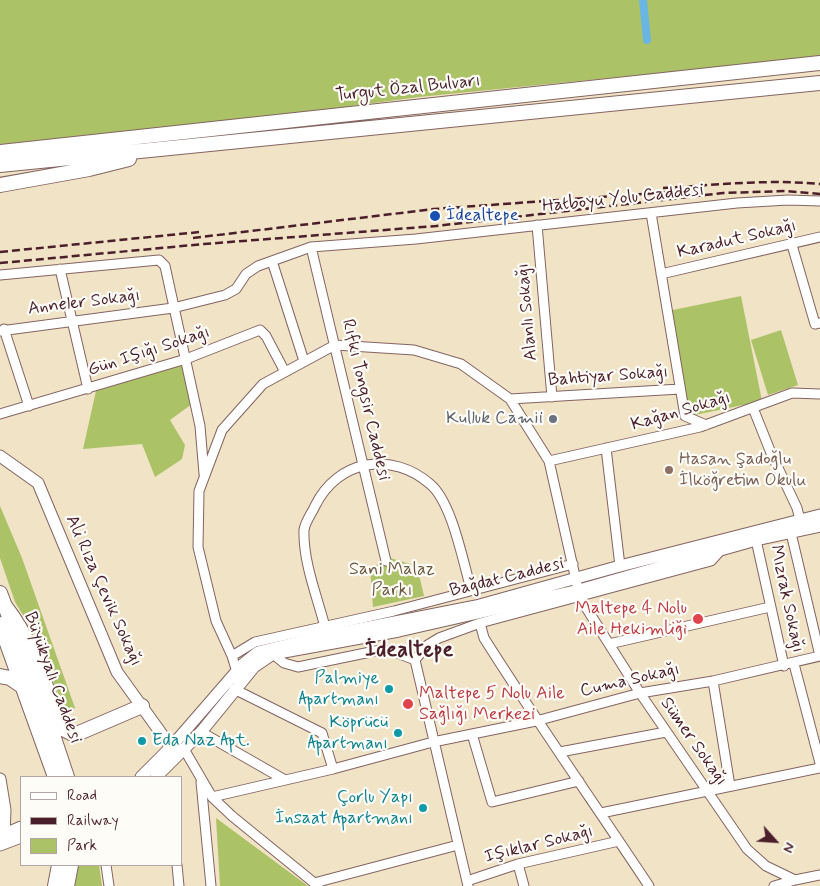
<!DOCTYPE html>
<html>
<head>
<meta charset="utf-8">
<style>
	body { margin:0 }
	#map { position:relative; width:820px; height:886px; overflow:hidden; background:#f0e3c6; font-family:Mynerve,sans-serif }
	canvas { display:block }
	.legend { position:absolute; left:20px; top:776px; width:162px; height:90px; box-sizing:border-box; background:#fdfcf7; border:1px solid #b5a4a5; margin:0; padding:6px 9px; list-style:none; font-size:15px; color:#4a1f2b }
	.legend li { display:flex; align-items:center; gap:10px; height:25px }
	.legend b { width:25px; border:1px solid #b5a4a5 }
	.north { position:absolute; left:750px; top:816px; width:50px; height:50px; -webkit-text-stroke:4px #fdfcf7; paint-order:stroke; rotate:116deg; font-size:14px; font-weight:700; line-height:20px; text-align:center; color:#4a1f2b }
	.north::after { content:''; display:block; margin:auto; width:18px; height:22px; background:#4a1f2b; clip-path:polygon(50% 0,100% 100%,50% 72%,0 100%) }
</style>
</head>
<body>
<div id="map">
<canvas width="820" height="886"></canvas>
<ul class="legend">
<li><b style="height:6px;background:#fff"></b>Road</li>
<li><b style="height:6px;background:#4a1f2b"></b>Railway</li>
<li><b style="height:14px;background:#acc267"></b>Park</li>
</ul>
<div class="north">N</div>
</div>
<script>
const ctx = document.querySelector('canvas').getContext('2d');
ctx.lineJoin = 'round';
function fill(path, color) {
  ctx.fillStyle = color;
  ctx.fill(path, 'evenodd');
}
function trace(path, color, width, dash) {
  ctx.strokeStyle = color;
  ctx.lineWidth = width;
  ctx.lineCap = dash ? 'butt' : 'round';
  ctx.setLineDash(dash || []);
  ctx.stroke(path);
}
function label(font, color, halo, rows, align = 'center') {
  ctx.font = font + ' Mynerve,sans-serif';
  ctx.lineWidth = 4.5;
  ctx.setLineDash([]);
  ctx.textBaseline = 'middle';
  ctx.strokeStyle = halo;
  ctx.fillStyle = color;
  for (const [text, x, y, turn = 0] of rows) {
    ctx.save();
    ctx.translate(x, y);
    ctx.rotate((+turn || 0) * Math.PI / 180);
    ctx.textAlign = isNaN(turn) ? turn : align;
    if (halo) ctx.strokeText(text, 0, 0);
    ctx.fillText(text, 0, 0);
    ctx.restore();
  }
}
const green = new Path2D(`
	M0 0H820V57L419 97 128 136 0 148Z
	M741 296 762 401 690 416 668 311Z
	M781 330 798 385 768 395 751 340Z
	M183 365 192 404 170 420 185 445 182 459 155 477 142 444 83 449 96 391Z
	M0 506 22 558 75 708 67 716 35 635 15 602 0 558Z
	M390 558 417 566 424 596 373 607 370 568Z
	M216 818 308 886H220Z
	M77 865H99L102 886H74Z`);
const canal = new Path2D(`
	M643 0 647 40`);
const minor = new Path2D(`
	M651 213 685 416 706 425
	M537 225 552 397
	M792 245 815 324 820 323
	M311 247 386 561
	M272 261 304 361
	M60 269 88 389
	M661 274 820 237
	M0 275 159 260 165 266 200 426 204 474
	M4 329 29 406
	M0 331 173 308 225 295 236 289 246 274 258 266 311 247 416 239 737 203 788 200 820 201
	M510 399 680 389
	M753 408 771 453 797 508 800 520
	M0 414 186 359 260 330 266 336 285 372
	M606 448 620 566
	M549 461 700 427 792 393 820 394
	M791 533 820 656
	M756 540 784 666
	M480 623 484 638C537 722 594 803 649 886
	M325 627C317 596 303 562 304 530 305 522 312 513 315 506 338 459 392 451 430 484 452 502 463 562 471 589
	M609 644 770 607
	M273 654 284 663 298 667 380 650 392 651 415 660 468 886
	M232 656 255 642 394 611 573 564
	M415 660 426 646 439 638 480 623 711 561 721 550
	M794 664 820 763
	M237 672 232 656 216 621 198 547 199 491 222 430 263 384 335 345 414 350 461 364 510 399 549 461 580 598 640 693 747 849 766 866 795 880 820 875
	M713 681 730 786
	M234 689 322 733 333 769
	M201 732 285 780
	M472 734 492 802 579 781
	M184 749 212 797 232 816 318 886
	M560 752 666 732
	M201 782 211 886
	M212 797 333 769 433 742 536 721 640 693 713 681 820 656
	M601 813 820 768
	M518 864 524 886
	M106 865 109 886
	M177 865 179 886
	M467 881 518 864 619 841
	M314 883 458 845
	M774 886 795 880`);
const major = new Path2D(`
	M0 456 38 483 117 672 171 747
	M141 777 171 747 243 664 258 652 324 636 476 606 620 566 820 515
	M156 777 201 732 254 667 273 654 399 631 579 590 756 540 820 526
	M0 779 5 810 4 834
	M0 836 21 827
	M0 845 21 837`);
const highway = new Path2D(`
	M0 152 820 63
	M0 165 820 83
	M0 185 89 169 129 159
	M0 593 46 714 67 777
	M5 606C34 643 45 685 61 728L71 733H79L142 706
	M0 624 55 777
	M0 676 10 678 23 687
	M55 886 59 865
	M67 886 71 865`);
const rail = new Path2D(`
	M663 188C716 185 767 179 820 184
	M193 238 434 209 670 192
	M0 252 200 232
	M0 263 204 244 436 226 723 193 786 191 820 194`);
const markers = [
	[435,216,6,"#1a4fb4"],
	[553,419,5,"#6b7280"],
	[669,470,5,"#8d6e63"],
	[698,619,6,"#e0444e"],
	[389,689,5,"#0f9aa8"],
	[408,704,6,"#e0444e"],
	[398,733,5,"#0f9aa8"],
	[142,741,5,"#0f9aa8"],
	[423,808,5,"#0f9aa8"]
];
const streetNames = [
	["Turgut Özal Bulvarı",408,89,-6],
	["Hatboyu Yolu Caddesi",623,199,-6],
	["Karadut Sokağı",737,240,-13],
	["Anneler Sokağı",84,303,-7],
	["Alanlı Sokağı",528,312,-95],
	["Gün Işığı Sokağı",149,352,-18],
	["Bahtiyar Sokağı",608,377,-4],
	["Rıfkı Tongsir Caddesi",365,400,77],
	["Kağan Sokağı",681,412,-16],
	["Bağdat Caddesi",507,578,-14],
	["Ali Rıza Çevik Sokağı",103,591,66],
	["Mızrak Sokağı",786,599,78],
	["Büyükyalı Caddesi",52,678,70],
	["Cuma Sokağı",630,681,-13],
	["Sümer Sokağı",693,742,55],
	["Işıklar Sokağı",539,845,-14]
];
const transitNames = [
	["İdealtepe",446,216]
];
const worshipNames = [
	["Kulluk Camii",543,419]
];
const educationNames = [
	["Hasan Şadoğlu",679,460],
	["İlköğretim Okulu",679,481]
];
const parkNames = [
	["Sani Malaz",392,570],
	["Parkı",392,591]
];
const healthNames = [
	["Maltepe 4 Nolu",687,609],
	["Aile Hekimliği",687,630],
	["Maltepe 5 Nolu Aile",419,694,"left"],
	["Sağlığı Merkezi",419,715,"left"]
];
const cultureNames = [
	["Palmiye",379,679],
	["Apartmanı",379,700],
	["Köprücü",388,723],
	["Apartmanı",388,744],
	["Eda Naz Apt.",152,741,"left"],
	["Çorlu Yapı",413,798],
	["İnsaat Apartmanı",413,819]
];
const districtNames = [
	["İdealtepe",409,651]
];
fill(green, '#acc267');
trace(canal, '#6bb5e3', 8);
trace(minor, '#846461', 11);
trace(major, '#846461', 13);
trace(highway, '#846461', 16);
trace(minor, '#fff', 9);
trace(major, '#fff', 11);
trace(highway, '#fff', 14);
trace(rail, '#4a1f2b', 2.5, [8, 4]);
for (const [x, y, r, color] of markers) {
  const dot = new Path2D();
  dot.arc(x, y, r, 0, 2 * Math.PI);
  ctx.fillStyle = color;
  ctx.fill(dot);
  trace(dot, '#fdfcf7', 2);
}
label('18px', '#4a1f2b', '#fdfcf7', streetNames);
label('18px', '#164399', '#fdfcf7', transitNames, 'left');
label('18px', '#5b616d', '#fdfcf7', worshipNames, 'right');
label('18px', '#785e54', '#fdfcf7', educationNames, 'left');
label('18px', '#6c5840', '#fdfcf7', parkNames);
label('18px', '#be3a42', '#fdfcf7', healthNames, 'right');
label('18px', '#0d838f', '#fdfcf7', cultureNames, 'right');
label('bold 22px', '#4a1f2b', '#fdfcf7', districtNames);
</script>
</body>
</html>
